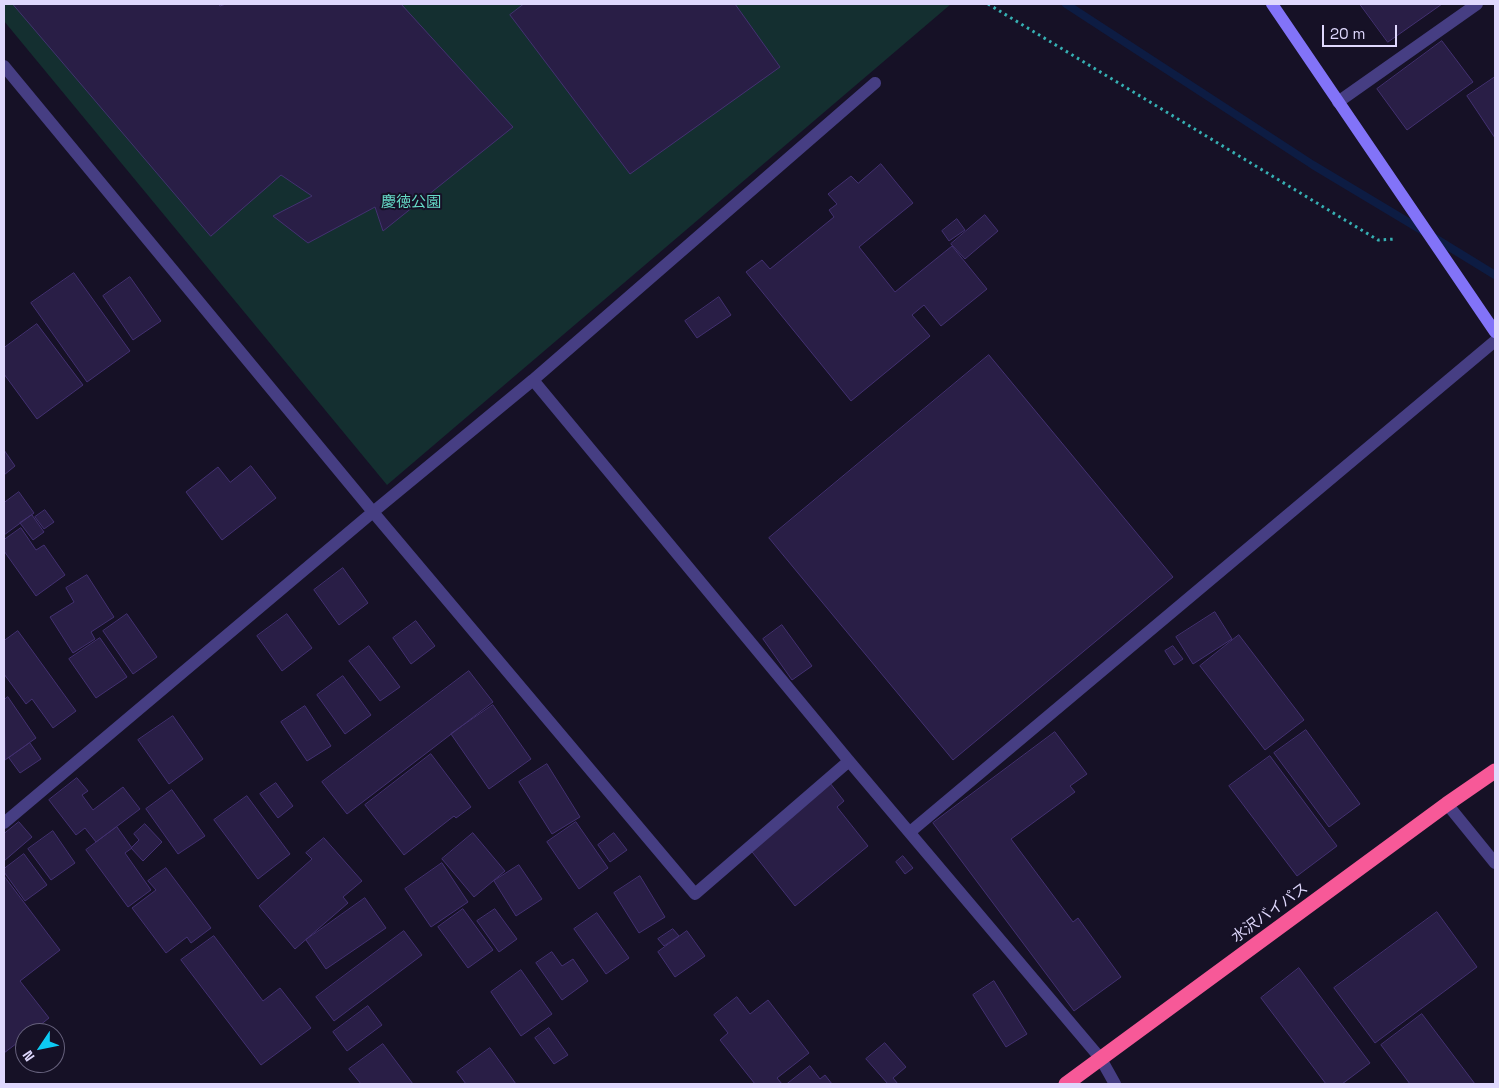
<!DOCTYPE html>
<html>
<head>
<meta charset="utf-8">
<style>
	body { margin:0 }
	#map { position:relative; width:1499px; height:1088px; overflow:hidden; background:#161126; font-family:"Space Grotesk",sans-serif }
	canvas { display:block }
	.frame { position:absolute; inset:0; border:5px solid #dfd8fd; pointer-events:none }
	.north { position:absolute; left:15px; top:1023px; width:50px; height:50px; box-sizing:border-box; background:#161126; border:1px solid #66617c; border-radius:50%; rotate:236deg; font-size:14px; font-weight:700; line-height:20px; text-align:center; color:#dfd8fd }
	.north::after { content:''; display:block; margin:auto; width:18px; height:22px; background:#0dcaf3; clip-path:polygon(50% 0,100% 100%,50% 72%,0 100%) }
	.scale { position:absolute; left:1322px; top:25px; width:75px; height:22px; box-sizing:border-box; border:2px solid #dfd8fd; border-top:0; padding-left:6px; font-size:15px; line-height:18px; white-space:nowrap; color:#dfd8fd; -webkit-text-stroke:4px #161126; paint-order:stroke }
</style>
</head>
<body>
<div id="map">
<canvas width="1499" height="1088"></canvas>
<div class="frame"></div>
<div class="north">N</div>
<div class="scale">20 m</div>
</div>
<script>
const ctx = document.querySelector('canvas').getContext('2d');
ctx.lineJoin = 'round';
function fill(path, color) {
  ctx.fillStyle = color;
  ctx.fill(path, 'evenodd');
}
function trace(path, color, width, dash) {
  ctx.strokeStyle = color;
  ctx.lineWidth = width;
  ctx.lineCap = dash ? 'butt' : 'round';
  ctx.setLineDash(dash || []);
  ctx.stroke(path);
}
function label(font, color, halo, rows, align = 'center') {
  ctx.font = font + ' "Space Grotesk","Noto Sans JP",sans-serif';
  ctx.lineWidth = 4;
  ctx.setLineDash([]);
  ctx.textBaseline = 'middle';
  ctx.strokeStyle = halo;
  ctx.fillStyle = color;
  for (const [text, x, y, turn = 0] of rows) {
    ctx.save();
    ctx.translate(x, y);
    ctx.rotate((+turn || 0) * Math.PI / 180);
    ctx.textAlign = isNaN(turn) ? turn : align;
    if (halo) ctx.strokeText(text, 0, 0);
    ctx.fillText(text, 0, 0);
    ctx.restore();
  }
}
const green = new Path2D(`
	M4 4H951L387 485 4 21Z`);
const stream = new Path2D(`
	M1066 4 1313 165 1423 231
	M1433 237 1495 275`);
const building = new Path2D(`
	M13 4H218L220 6 226 4H401L513 127 383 231 375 207 308 243 273 216 312 196 281 175 211 236Z
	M524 4H735L780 67 630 174 510 15Z
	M1360 4H1442L1388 42Z
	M1442 41 1473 82 1407 130 1377 89Z
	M1495 77V138L1467 96Z
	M881 164 913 203 859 247 895 292 952 246 987 289 941 326 924 305 912 315 930 336 851 401 746 272 762 260 770 269 834 217 829 210 837 204 828 194 851 176 858 183Z
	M985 215 998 231 965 259 951 244Z
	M957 219 965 230 949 241 942 231Z
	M74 273 130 351 87 382 31 303Z
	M130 277 161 321 133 340 103 296Z
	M719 297 731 315 697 338 685 321Z
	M37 324 83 385 37 419 4 374V348Z
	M989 355 1173 577 953 760 769 538Z
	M4 450 15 466 4 475Z
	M251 466 276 498 222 540 186 492 218 467 230 482Z
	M19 492 34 513 4 535V503Z
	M45 510 54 522 44 529 35 517Z
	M32 515 44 532 33 540 20 523Z
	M21 528 36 550 44 545 65 575 36 596 4 551V540Z
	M343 568 368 603 339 625 314 590Z
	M87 575 114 617 91 632 95 639 73 653 50 617 74 602 66 588Z
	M1215 612 1232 639 1193 664 1176 637Z
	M127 614 157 657 133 674 103 631Z
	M287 614 312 648 282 671 257 636Z
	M416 621 435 646 411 664 393 638Z
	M782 625 812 666 792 680 763 639Z
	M18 631 76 711 53 728 32 699 26 704 4 674V641Z
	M1239 635 1304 720 1265 750 1200 666Z
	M100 638 127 677 96 698 69 659Z
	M369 646 400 687 380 701 349 661Z
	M1173 646 1183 659 1174 665 1165 651Z
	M469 671 493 702 347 814 322 782Z
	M343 676 371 715 345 734 317 695Z
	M8 697 36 738 5 760 4 700Z
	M493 705 531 759 489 789 451 734Z
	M305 706 331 746 307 761 281 722Z
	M173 716 203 759 169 784 138 740Z
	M1306 730 1360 804 1329 827 1274 753Z
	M1055 732 1087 774 1070 786 1075 792 1011 839 1073 922 1078 918 1121 977 1074 1011 933 823Z
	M30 743 41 759 20 773 9 758Z
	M431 754 471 807 456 818 454 816 404 855 365 805Z
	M1270 756 1337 846 1297 876 1229 786Z
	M547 764 580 817 552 834 519 782Z
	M77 778 88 791 82 795 93 810 123 787 140 809 96 842 85 828 76 835 49 800Z
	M276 783 293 806 278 818 260 794Z
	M830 783 844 801 837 807 868 846 795 906 749 848Z
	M172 790 205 836 178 854 146 809Z
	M247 796 290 854 258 879 214 820Z
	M19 822 32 837 4 861V834Z
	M576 822 608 868 579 889 547 842Z
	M145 824 162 842 143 861 131 848 139 840 134 834Z
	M117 827 132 848 125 853 151 890 128 907 86 850Z
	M53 831 75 863 51 880 28 849Z
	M473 833 505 871 474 897 442 859Z
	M614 833 627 850 610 862 598 845Z
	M324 838 362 881 343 897 348 903 295 949 259 906 312 859 306 853Z
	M24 854 47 885 25 901 4 872V869Z
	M903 856 913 868 905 874 896 862Z
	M442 863 468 902 431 927 405 889Z
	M519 865 542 899 516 916 494 881Z
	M166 868 211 928 191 943 187 937 166 953 132 908 156 890 148 881Z
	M4 876 60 950 20 981 49 1018 30 1033H25V1037L4 1053Z
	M640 876 665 917 639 933 614 893Z
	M365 898 386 928 326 969 306 940Z
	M463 909 493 950 468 968 438 927Z
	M495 909 517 939 499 952 477 921Z
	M1437 912 1477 967 1375 1043 1334 988Z
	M597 913 629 958 606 974 574 929Z
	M673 929 679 936 664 946 658 939Z
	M404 931 422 955 334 1021 316 997Z
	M687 931 705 956 675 977 658 952Z
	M214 936 263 1001 280 988 311 1028 261 1065 181 960Z
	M552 952 562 966 573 959 588 981 562 1000 536 963Z
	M1299 968 1370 1063 1342 1084H1326L1261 998Z
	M521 970 552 1014 521 1036 491 992Z
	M994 981 1027 1034 1006 1047 973 995Z
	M737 997 750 1014 768 1000 809 1053 777 1078 782 1084H755L720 1040 728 1033 714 1015Z
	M368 1006 382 1025 347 1051 333 1032Z
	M1422 1014 1475 1084H1410L1381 1045Z
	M549 1028 568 1055 554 1064 535 1038Z
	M885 1043 906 1067 893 1078 898 1084H888L866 1059Z
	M383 1044 413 1084H361L349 1069Z
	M490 1048 516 1084H466L457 1072Z
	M810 1066 820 1079 825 1075 832 1084H787Z`);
const path = new Path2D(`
	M988 4 1378 240 1395 239`);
const street = new Path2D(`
	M4 66 373 512 695 894 849 761
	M1338 102 1477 4
	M533 380 849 761 1101 1059 1115 1084
	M1447 804 1495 863
	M4 823 373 512 533 380 875 83
	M910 832 1495 341`);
const secondary = new Path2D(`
	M1272 4 1495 332`);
const highway = new Path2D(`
	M1066 1084 1447 804 1495 771`);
const parkNames = [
	["慶徳公園",411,203]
];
const streetNames = [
	["水沢バイパス",1270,913,-36]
];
fill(green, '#142f30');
trace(stream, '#0d1c43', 8);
fill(building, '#291e46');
trace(building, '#433171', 1);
trace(path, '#36b0b3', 3, [2.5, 4]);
trace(street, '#463e83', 12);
trace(secondary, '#8273f8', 12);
trace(highway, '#f75998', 15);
label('15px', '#66dac7', '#161126', parkNames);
label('15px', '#dfd8fd', '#161126', streetNames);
</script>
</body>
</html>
